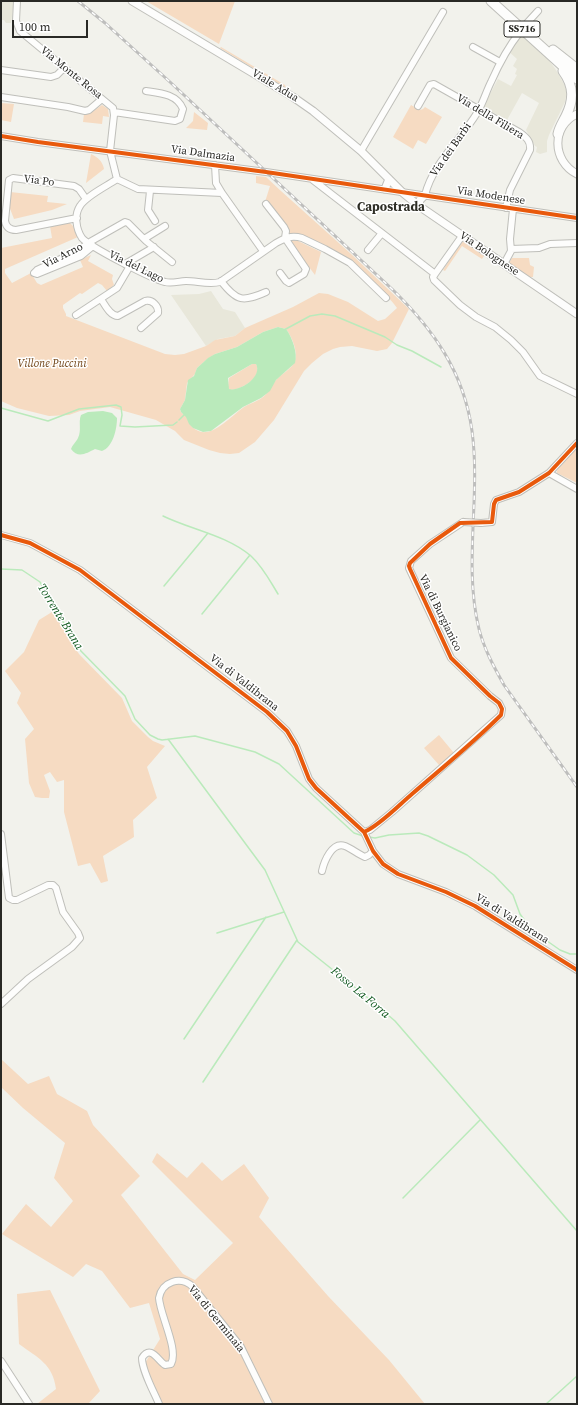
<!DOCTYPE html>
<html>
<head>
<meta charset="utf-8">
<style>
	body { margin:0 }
	#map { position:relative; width:578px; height:1405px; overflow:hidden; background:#f2f2ec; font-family:"Source Serif 4",serif }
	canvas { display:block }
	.frame { position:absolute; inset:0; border:2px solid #292925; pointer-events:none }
	.scale { position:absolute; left:12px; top:20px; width:76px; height:18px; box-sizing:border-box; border:2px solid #292925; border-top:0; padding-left:5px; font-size:12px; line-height:14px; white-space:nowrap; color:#292925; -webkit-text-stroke:3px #fff; paint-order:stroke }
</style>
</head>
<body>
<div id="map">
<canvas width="578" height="1405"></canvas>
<div class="frame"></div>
<div class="scale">100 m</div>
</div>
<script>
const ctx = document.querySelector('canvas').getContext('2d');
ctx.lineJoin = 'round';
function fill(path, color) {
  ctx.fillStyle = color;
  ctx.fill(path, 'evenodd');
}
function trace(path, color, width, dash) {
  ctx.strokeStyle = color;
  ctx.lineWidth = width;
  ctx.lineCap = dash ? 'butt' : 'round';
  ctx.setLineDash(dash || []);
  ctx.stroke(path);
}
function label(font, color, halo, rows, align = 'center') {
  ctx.font = font + ' "Source Serif 4",serif';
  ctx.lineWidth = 3;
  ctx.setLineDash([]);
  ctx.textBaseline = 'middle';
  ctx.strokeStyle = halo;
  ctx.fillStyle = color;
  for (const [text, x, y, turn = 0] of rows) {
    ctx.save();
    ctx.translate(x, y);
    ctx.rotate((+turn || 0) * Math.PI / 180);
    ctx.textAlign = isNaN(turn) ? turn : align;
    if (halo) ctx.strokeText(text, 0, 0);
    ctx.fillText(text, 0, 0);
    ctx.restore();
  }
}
const built = new Path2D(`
	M1 1H14L11 23H6L4 20H1Z
	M521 33 547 57 556 70 564 84 567 92 565 102 549 135 547 141V152L540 154 536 152 537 147 535 146 526 130 539 103 522 93 507 120 483 107 498 79 511 86 517 75 515 74 517 69 513 66 517 59 508 51Z
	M211 291 223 309 235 312 245 328 235 336 218 339 206 346 171 295 199 294Z`);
const green = new Path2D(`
	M146 1H235L219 44Z
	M221 47 285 85 286 88 220 48Z
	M1 103 14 104 11 122 1 120Z
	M102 105 108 109 109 117 103 116 102 124 83 122 84 114H89Z
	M411 105 420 110 423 109 425 107 442 117 426 144 418 140 413 149 393 137Z
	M194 112 208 123 207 130 186 128 193 121Z
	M91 154C98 157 103 162 104 169L86 183Z
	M256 176 266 177 281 191 350 253 409 309 392 343 387 349 377 351 352 346 340 347 333 349 323 354 312 363 304 371 274 420 255 442 239 453 230 454 220 453 209 450 184 440 175 431 156 420 110 407 80 411 69 415 49 416 17 408 1 401V248L52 238 50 226 69 222 73 226 78 237 5 269V273L12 283 31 273 37 283 41 285 83 267 80 260 91 255 88 261 113 275 112 279 114 285 107 291 102 285 98 283 82 294 80 293 63 305V308L66 314V316L165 354 175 355 184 354 206 346 215 340 235 336 245 328 293 307 319 293 328 294 348 302 378 321 385 319 397 308C390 298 380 290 371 281 349 261 321 236 290 234L285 226 265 202 270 186 256 183ZM278 327 286 329C292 337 298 351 295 361 293 368 281 374 276 380 271 385 270 391 263 397 257 402 250 403 244 407 234 414 218 431 206 432 200 433 193 429 190 424 188 422 188 418 186 416 183 413 181 414 180 409L185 400 187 383 195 374 197 368 206 360 215 354 237 347 263 332Z
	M10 192 48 196 47 202 67 204 52 210 14 219 9 206Z
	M291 240 298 241 321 252 315 275 291 243Z
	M462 241 484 256 482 259 462 246 445 271 443 270Z
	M512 258H529L530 265 534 267 533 277H528L509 263Z
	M252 364H256C264 377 241 390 230 390L228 387 229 378Z
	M577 448V483L557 473V471L560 465Z
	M52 612 60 623 79 654 122 698 132 721 148 737 153 741 165 746 147 767 157 798 133 820 134 837 103 856 108 881 101 883 90 863 78 866 64 812V780L57 782 50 772 44 775 50 791 49 798H42L35 797 29 783 25 739 34 729 17 703 21 693 5 671 24 652 39 620Z
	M439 735 454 753 439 765 424 748Z
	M1 1059 28 1084 49 1076 57 1094 87 1111 93 1125 140 1176 121 1195 183 1274 195 1280 233 1243 152 1162 157 1153 187 1178 202 1162 222 1181 244 1164 269 1198 259 1217 328 1296 389 1360 425 1404H157L145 1363 160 1339 149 1303 130 1308 102 1271 86 1264 73 1277 2 1234 26 1204 51 1227 73 1201 54 1178 65 1143 23 1108 1 1087Z
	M50 1290 100 1391 88 1404H37L56 1389C53 1364 38 1358 19 1344L17 1294Z`);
const water = new Path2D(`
	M278 327 286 329C292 337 298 353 295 363L276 380 270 391 261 398 243 407 211 431 203 432 193 428 189 424 186 417 181 412 180 409 185 400 188 380 194 376 197 368 208 358 215 354 237 347 263 332ZM252 364H256C263 377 239 392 229 389L228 378Z
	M103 411 112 413 117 418C117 429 113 447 102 451L95 449C87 453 78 459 71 449 73 444 76 442 78 438 82 430 78 422 81 415L88 412Z`);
const stream = new Path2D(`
	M284 330 310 316 322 314 335 316 385 337 397 345 412 351 441 367
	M1 408 48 421 79 409 116 405 121 407 122 415 120 426 135 427 173 425 177 422
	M179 420 185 414
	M163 516C192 530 226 535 251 556 263 567 270 581 278 594
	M1 569 22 570 40 582 79 649 125 696 135 719 150 735 158 739 162 740 195 736 255 752 279 764 354 833 363 836
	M164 586 208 533
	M202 614 250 555
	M168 739 265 870 298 942 373 1002 395 1021 577 1231
	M369 837 375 838 389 835 419 833 428 836 467 855 494 875 513 895 520 914 528 925 540 936 560 950 570 954H577
	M217 933 284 912
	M184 1039 266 917
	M203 1082 297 940
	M403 1198 480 1120
	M546 1404 577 1376`);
const minor = new Path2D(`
	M17 1 16 21 20 31 113 108 114 115 110 151 117 179
	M527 23 538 11
	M473 47 500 62
	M1 70 51 77 57 75 64 68
	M1 97 68 107 85 111 89 110 102 99
	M418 106 430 85 434 84 519 132C526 137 531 141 530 150L510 190 506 208
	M114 112 175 121 180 119 183 109C177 94 160 93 146 91
	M1 136 38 142 266 172 577 218
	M361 151 443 12
	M215 165 216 183 222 193
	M117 179C107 186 86 196 80 206 74 215 76 229 82 238 90 247 152 279 165 282 172 284 179 281 186 281 197 281 209 285 220 282L276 243C285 238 291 235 302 238L325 249 350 263 386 298
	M117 179 138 189 222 193 263 251
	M313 180 435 274 462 236
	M150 191 148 210 155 221
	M425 195C433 163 460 141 477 113 483 103 486 92 491 82 499 64 508 47 520 32
	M266 204 284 227 286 231 285 238 306 269 304 274 289 283 286 281 280 273
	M77 218 16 230C10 230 6 227 5 221L9 180 13 178 74 186 79 189 86 199
	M144 239 165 226
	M93 246 81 256 37 274 34 273 37 270 80 250 88 243 125 222 128 223 146 241 172 262
	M511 249 539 248 550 244 577 243
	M368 250 382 233
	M125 264 154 247
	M504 264 511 251 510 239 513 209
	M435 274 433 277 434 280 460 305 476 317 495 327 511 340 523 352 540 376 577 394
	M221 281C237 302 243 302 266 292
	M101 299C105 305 110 316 118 316L145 301C152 299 159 306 158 313L141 328
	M76 315 117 288 130 266
	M549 473 577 489
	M481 523 492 522 494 504 496 500 519 492 549 473 577 443
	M1 535 30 543 80 570 267 712 287 731 296 746 309 779 316 788 364 832 373 851 383 864 398 874 446 892 475 906 577 970
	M364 832 370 830 392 812 501 715 502 709 499 703 490 696 451 658 409 568 411 561 430 544 463 522
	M1 834 9 898 13 900H17L48 885H53L56 888 63 912 78 933 80 938 72 947 28 979 1 1004
	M322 871C324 862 332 841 345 846 352 849 358 854 365 857L369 855 373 851
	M1 1361 29 1404
	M159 1404C154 1392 142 1371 142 1358 151 1344 158 1361 165 1365L171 1364C179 1350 160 1315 159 1298 162 1282 180 1275 193 1287L241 1347 269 1404`);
const major = new Path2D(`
	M132 1 293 97 313 111 361 151 402 192 419 206 577 314
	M577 114C551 126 552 161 577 174
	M385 189 389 179
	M419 206 420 200 425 195`);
const highway = new Path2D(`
	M491 1 577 79
	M553 50 577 69
	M558 134C559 128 563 122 566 116 574 100 574 86 563 71`);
const rail = new Path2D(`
	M78 1 105 23 170 82 392 289C433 329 464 372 472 431 481 497 463 564 479 629 484 649 494 667 504 685L577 787`);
const minorBridge = new Path2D(`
	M463 522 481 523`);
const cycleway = new Path2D(`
	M1 136 38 142 266 172 577 218
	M1 535 30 543 80 570 267 712 287 731 296 746 309 779 316 788 364 832 373 851 383 864 398 874 446 892 475 906 577 970
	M364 832C379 826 399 805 412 794 442 768 473 743 501 715L502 709 499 703 490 696 451 658 410 569 409 566 410 563 430 544 460 523 492 522 494 504 496 500 519 492 549 473 577 443`);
const shields = [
	[522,29,36]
];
const shieldNames = [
	["SS716",522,29]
];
const streetNames = [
	["Via Monte Rosa",71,73,39],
	["Viale Adua",275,86,31],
	["Via della Filiera",490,117,31],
	["Via dei Barbi",451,150,-55],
	["Via Dalmazia",203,154,8],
	["Via Po",39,181,7],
	["Via Modenese",491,196,9],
	["Via Bolognese",489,254,34],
	["Via Arno",63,256,-27],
	["Via del Lago",136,267,26],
	["Via di Burgianico",440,613,64],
	["Via di Valdibrana",244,683,38],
	["Via di Valdibrana",512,919,32],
	["Via di Germinaia",216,1319,51]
];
const parkNames = [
	["Villone Puccini",52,364]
];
const waterNames = [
	["Torrente Brana",60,617,58],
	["Fosso La Forra",360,993,40]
];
const quarterNames = [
	["Capostrada",391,208]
];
fill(built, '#e8e7da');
fill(green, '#f6dbc2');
fill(water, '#baeabb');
trace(stream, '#baeabb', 1.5);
trace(minor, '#bfbfba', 8);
trace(major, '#bfbfba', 9);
trace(highway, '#bfbfba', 11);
trace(minor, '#fdfdfc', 6);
trace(major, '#fdfdfc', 7);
trace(highway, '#fdfdfc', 9);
trace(rail, '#bebebd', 3);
trace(rail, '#fff', 1.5, [4.5]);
trace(minorBridge, '#bfbfba', 8, []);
trace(minorBridge, '#fdfdfc', 6);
trace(cycleway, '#e8590c', 4);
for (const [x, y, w] of shields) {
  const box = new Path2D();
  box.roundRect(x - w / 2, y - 8, w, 16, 3);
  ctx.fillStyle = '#fff';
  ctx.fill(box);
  trace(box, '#292925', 1);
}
label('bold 10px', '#292925', null, shieldNames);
label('11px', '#292925', '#fff', streetNames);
label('italic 11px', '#6f4214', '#fff', parkNames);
label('italic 12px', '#11591f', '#fff', waterNames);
label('bold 13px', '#2d2d25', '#fff', quarterNames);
</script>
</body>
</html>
